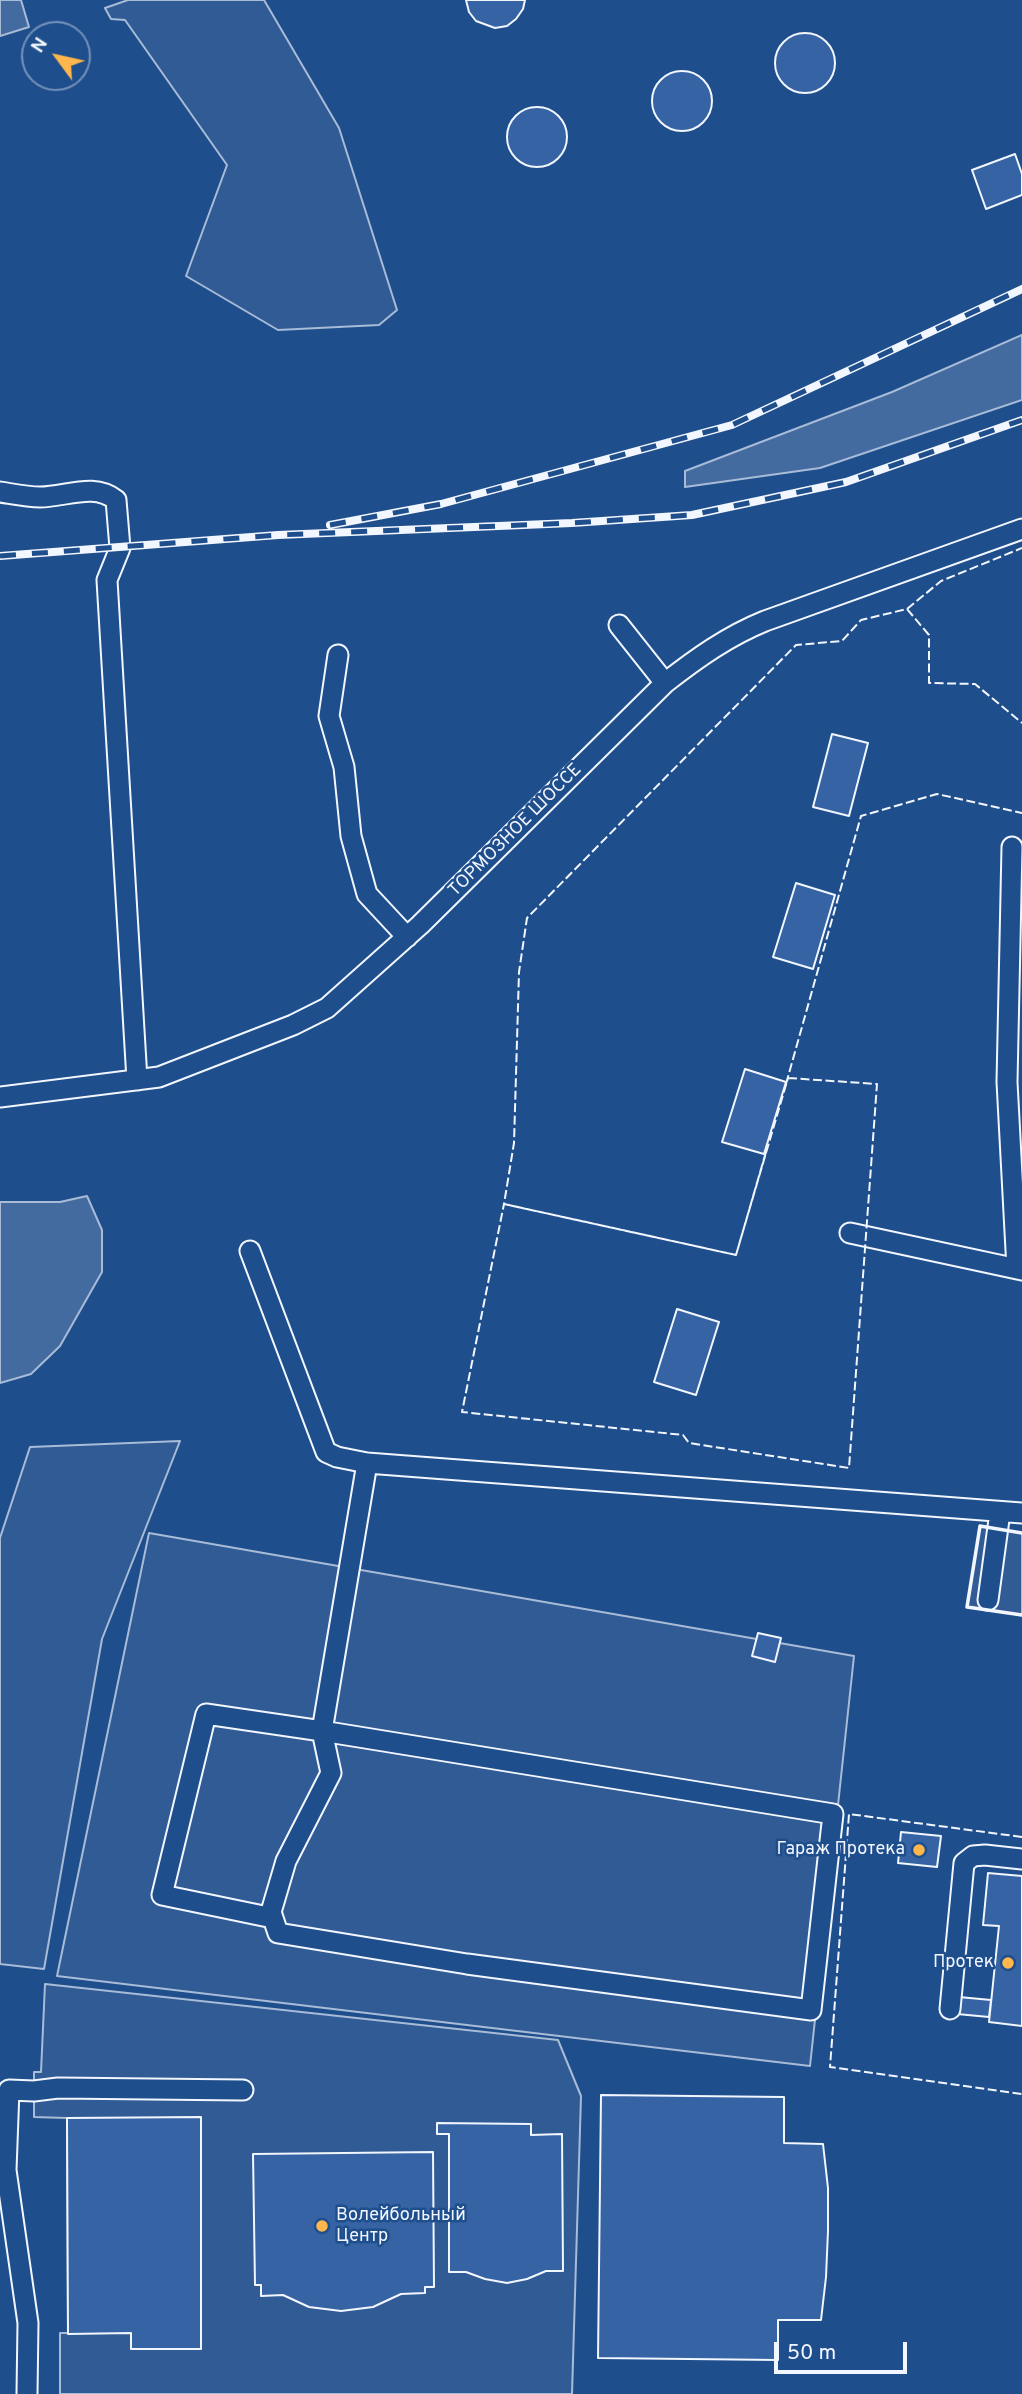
<!DOCTYPE html>
<html>
<head>
<meta charset="utf-8">
<style>
	body { margin:0 }
	#map { position:relative; width:1022px; height:2394px; overflow:hidden; background:#1f4e8c; font-family:Overpass,sans-serif }
	canvas { display:block }
	.north { position:absolute; left:21px; top:21px; width:70px; height:70px; box-sizing:border-box; background:#1f4e8c; border:2px solid #7391ba; border-radius:50%; rotate:303deg; font-size:19px; font-weight:700; line-height:28px; text-align:center; color:#f2f6ff }
	.north::after { content:''; display:block; margin:auto; width:24px; height:32px; background:#ffb74d; clip-path:polygon(50% 0,100% 100%,50% 72%,0 100%) }
	.scale { position:absolute; left:774px; top:2342px; width:133px; height:32px; box-sizing:border-box; border:4px solid #f2f6ff; border-top:0; padding-left:9px; font-size:21px; line-height:24px; white-space:nowrap; color:#f2f6ff; -webkit-text-stroke:5px #1f4e8c; paint-order:stroke }
</style>
</head>
<body>
<div id="map">
<canvas width="1022" height="2394"></canvas>
<div class="north">N</div>
<div class="scale">50 m</div>
</div>
<script>
const ctx = document.querySelector('canvas').getContext('2d');
ctx.lineJoin = 'round';
function fill(path, color) {
  ctx.fillStyle = color;
  ctx.fill(path, 'evenodd');
}
function trace(path, color, width, dash) {
  ctx.strokeStyle = color;
  ctx.lineWidth = width;
  ctx.lineCap = dash ? 'butt' : 'round';
  ctx.setLineDash(dash || []);
  ctx.stroke(path);
}
function label(font, color, halo, rows, align = 'center') {
  ctx.font = font + ' Overpass,sans-serif';
  ctx.lineWidth = 5;
  ctx.setLineDash([]);
  ctx.textBaseline = 'middle';
  ctx.strokeStyle = halo;
  ctx.fillStyle = color;
  for (const [text, x, y, turn = 0] of rows) {
    ctx.save();
    ctx.translate(x, y);
    ctx.rotate((+turn || 0) * Math.PI / 180);
    ctx.textAlign = isNaN(turn) ? turn : align;
    if (halo) ctx.strokeText(text, 0, 0);
    ctx.fillText(text, 0, 0);
    ctx.restore();
  }
}
const built = new Path2D(`
	M128 0H264L339 128 397 310 379 325 278 330 186 276 227 165 125 20 111 19 105 8Z
	M180 1441 102 1639 44 1969 0 1964V1538L30 1447Z
	M980 1526 1022 1533V1615L967 1607Z
	M149 1533 854 1656 810 2066 57 1976Z
	M45 1984 558 2040 581 2096 572 2394H60V2333H68L67 2118 34 2117V2072H41Z`);
const water = new Path2D(`
	M0 0H21L29 27 0 36Z
	M1022 335V400L820 468 685 487V471L892 392Z
	M87 1196 102 1230V1272L60 1346 31 1374 0 1383V1202H60Z`);
const building = new Path2D(`
	M466 0H525L523 9 516 19 507 26 495 28 476 21 469 12Z
	M775 63a30 30 0 1 1 60 0a30 30 0 1 1-60 0Z
	M652 101a30 30 0 1 1 60 0a30 30 0 1 1-60 0Z
	M507 137a30 30 0 1 1 60 0a30 30 0 1 1-60 0Z
	M1015 154 1022 174V195L986 209 972 170Z
	M832 734 868 743 849 816 813 807Z
	M796 883 835 895 813 969 773 957Z
	M745 1069 786 1082 764 1154 722 1142Z
	M677 1309 719 1322 696 1395 654 1382Z
	M758 1633 781 1638 775 1662 752 1656Z
	M901 1832 941 1836 937 1867 898 1863Z
	M988 1873 1022 1876V2026L989 2022 999 1926 983 1925Z
	M959 1997 991 2000 989 2017 957 2014Z
	M601 2095 784 2097V2143L823 2144 828 2188V2231L826 2277 821 2320H778V2360L598 2358Z
	M201 2117V2349H131V2333L68 2334 67 2118Z
	M437 2123 531 2124V2135L562 2134 563 2271H546L527 2279 507 2283 485 2279 466 2272H449V2134H437Z
	M433 2152 434 2287H425V2293L401 2294 373 2307 341 2311 309 2307 283 2295 261 2296V2285H255L253 2154Z`);
const minor = new Path2D(`
	M0 492C13 494 27 497 40 497 66 497 94 482 116 500L120 548 107 580 137 1080
	M619 625 665 683
	M338 655 329 716 344 767 351 836 367 894 407 937
	M1012 847 1007 1082 1017 1269
	M0 1097 159 1077 293 1025 327 1008 420 925 665 683C697 658 728 636 765 621L1022 529
	M850 1233 1022 1270
	M250 1251 326 1452 337 1457 367 1463 1022 1513
	M988 1600 1000 1512
	M273 1918 162 1895 206 1714 322 1731 331 1773 286 1861 271 1912 278 1933 467 1964 811 2010 833 1814 322 1731 367 1463
	M950 2009 964 1863 973 1856 985 1855 1022 1859
	M27 2394 28 2323 6 2170 9 2090 34 2091 58 2088 243 2090`);
const rail = new Path2D(`
	M330 525 441 504 732 425 1022 289
	M0 556 278 535 572 523 692 515 846 482 1022 420`);
const fence = new Path2D(`
	M907 609 941 581 1022 548
	M788 1078 877 1084 849 1468 689 1443 683 1435 462 1412 504 1204 736 1255Z
	M786 1084 861 816 937 794 1022 813
	M766 1152 736 1255 504 1204 514 1143 519 972 527 918 796 645 842 641 861 620 907 609 929 635V683L975 684 1022 723
	M1022 1837 849 1814 830 2067 1022 2094`);
const wall = new Path2D(`
	M1022 1533 980 1526 967 1607 1022 1615`);
const markers = [
	[919,1850,7,"#ffb74d"],
	[1008,1963,7,"#ffb74d"],
	[322,2226,7,"#ffb74d"]
];
const streetNames = [
	["ТОРМОЗНОЕ ШОССЕ",516,831,-45]
];
const poiNames = [
	["Гараж Протека",905,1850],
	["Протек",994,1963],
	["Волейбольный",336,2216,"left"],
	["Центр",336,2237,"left"]
];
fill(built, '#305b95');
trace(built, '#a8bbd7', 2);
fill(water, '#446ba0');
trace(water, '#a8bbd7', 2);
fill(building, '#3563a3');
trace(building, '#f2f6ff', 2);
trace(minor, '#f2f6ff', 23);
trace(minor, '#1f4e8c', 19);
trace(rail, '#f2f6ff', 8);
trace(rail, '#1f4e8c', 5, [16]);
trace(fence, '#f2f6ff', 2, [9, 3.5]);
trace(wall, '#f2f6ff', 3.5);
for (const [x, y, r, color] of markers) {
  const dot = new Path2D();
  dot.arc(x, y, r, 0, 2 * Math.PI);
  ctx.fillStyle = color;
  ctx.fill(dot);
  trace(dot, '#1f4e8c', 2.5);
}
label('18px', '#f2f6ff', '#1f4e8c', streetNames);
label('18px', '#f2f6ff', '#1f4e8c', poiNames, 'right');
</script>
</body>
</html>
